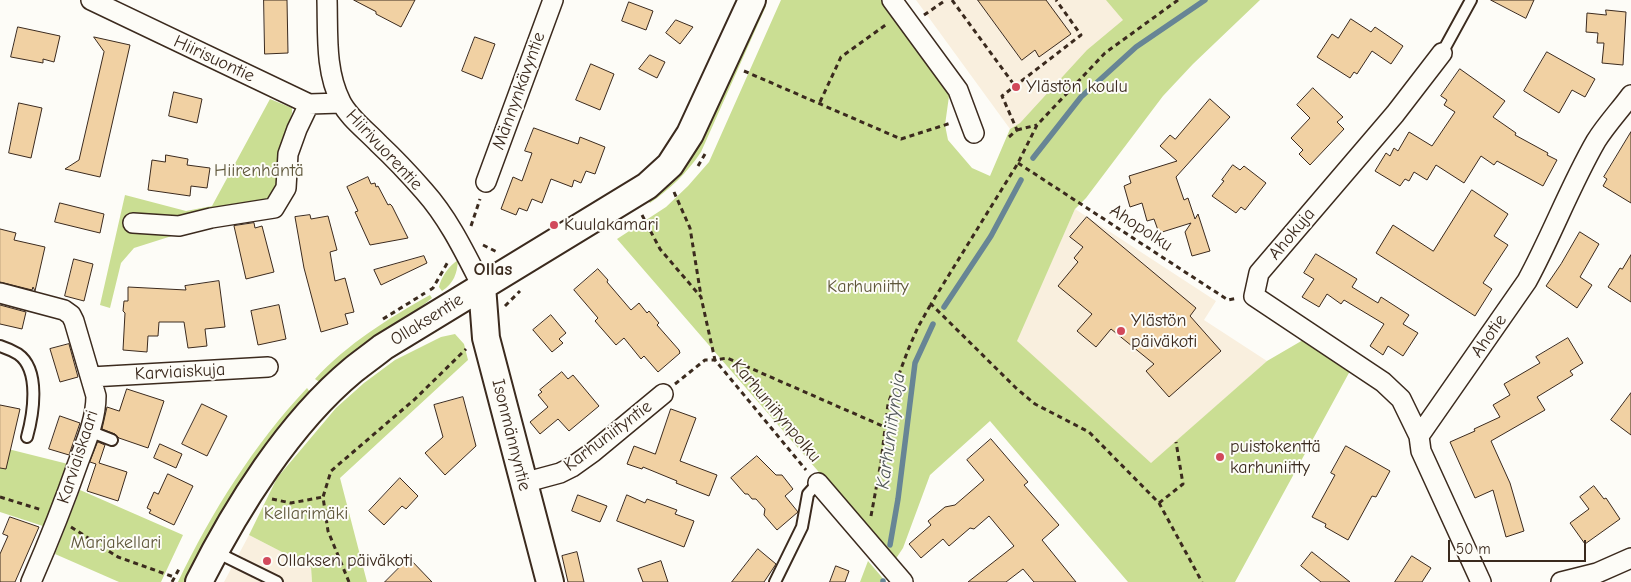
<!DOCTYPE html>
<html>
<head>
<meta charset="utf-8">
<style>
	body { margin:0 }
	#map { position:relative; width:1631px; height:582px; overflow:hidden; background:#fdfcf7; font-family:"Comic Neue",sans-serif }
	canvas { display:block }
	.scale { position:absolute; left:1448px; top:540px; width:138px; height:22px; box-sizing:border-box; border:2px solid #3b2a1e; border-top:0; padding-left:6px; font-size:15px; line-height:18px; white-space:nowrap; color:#3b2a1e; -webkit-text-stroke:4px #fdfcf7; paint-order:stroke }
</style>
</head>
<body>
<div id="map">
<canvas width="1631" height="582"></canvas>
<div class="scale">50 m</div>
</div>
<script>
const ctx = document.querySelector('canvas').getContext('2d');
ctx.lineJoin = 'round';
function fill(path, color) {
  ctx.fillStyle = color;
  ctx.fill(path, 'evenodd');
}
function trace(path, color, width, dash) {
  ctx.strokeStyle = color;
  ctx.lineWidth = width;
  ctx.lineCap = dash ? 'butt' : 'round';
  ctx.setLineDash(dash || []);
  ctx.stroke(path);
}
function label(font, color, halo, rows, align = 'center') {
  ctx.font = font + ' "Comic Neue",sans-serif';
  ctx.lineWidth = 4;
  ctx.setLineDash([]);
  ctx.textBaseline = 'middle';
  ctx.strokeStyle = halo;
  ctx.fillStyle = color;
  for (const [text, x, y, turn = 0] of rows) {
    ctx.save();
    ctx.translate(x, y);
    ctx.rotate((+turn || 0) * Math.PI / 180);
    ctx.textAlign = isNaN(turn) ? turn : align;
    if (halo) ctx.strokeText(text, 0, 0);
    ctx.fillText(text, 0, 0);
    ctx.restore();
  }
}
const built = new Path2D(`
	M916 0H1148L1020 123 1010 129Z
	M1075 209 1216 301 1204 320 1267 361 1151 464 1016 341Z
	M249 535 311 567 312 582H224Z`);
const green = new Path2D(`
	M781 0H883L950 89 945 125 948 140 972 168 990 176 1010 129 1020 123 1087 50 1123 20 1106 0H1260L1193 64 1163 96 1086 198 1075 209 1017 341 1151 463 1267 361 1303 340 1350 371 1235 582H1128L990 421 930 475 903 548 895 560 617 239 666 207 688 186 709 162Z
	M759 2 766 6 701 152C687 173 670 189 650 203L646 198Z
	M270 99 292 108V113L284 139 283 182 249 217 219 221 134 248 121 263 110 308 100 305 125 195 186 211 212 206Z
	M458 260C457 274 454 283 442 291L439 287C441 277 449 266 458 260Z
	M430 295 432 298 324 385 315 379C347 344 389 318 430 295Z
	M455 334 464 344 468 360 340 478 367 582H312L311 567 249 535 277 478 336 408 364 383 395 360 441 337Z
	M307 388 313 396 191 582H178C211 513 254 444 307 388Z
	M0 447 68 464 46 527 0 512Z
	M80 490 183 535 161 582H119L55 554Z
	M868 561 886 582H860Z`);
const stream = new Path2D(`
	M1033 158 1081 97 1136 47 1205 0
	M944 307 991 236 1021 180
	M890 545 898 499 915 363 933 324
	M883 582V581`);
const building = new Path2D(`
	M264 0H287L288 53 265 54Z
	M354 0H415L401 27 376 14V12Z
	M978 0H1046L1071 34 1039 57 1035 50 1022 60Z
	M1491 0H1534L1526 18Z
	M629 2 653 11 646 30 622 21Z
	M1606 10 1626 12 1623 65 1602 63 1604 43H1597L1598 33 1586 32 1587 13 1606 15Z
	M1351 19 1371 32 1375 27 1403 46 1391 64 1372 51 1357 74 1354 72 1350 78 1317 57 1332 34 1338 38Z
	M676 20 693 27 680 44 666 33Z
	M18 27 60 36 54 62 43 59V63L11 57Z
	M94 37 130 45 100 177 65 169 79 160 104 52Z
	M475 37 495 44 482 79 462 71Z
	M1547 52 1595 79 1585 97 1572 90 1559 113 1524 91Z
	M650 55 665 62 657 78 639 69Z
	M591 64 614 74 600 110 576 100Z
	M1460 69 1505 101 1493 117 1516 133 1515 135 1548 153 1547 155 1557 160 1543 186 1497 161 1494 165 1481 156 1464 183 1436 165 1427 180 1414 172 1409 181 1405 179 1400 186 1375 171 1386 153 1390 156 1394 148 1398 151 1409 132 1432 146 1455 112 1444 105 1447 100 1441 96Z
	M1313 88 1343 117 1337 122 1344 129 1310 165 1299 154 1303 150 1291 138 1310 118 1297 105Z
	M174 92 202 99 197 123 169 116Z
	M1210 99 1230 117 1176 177 1184 200 1188 198 1195 219 1198 214 1210 251 1192 256 1185 232 1191 223 1159 233 1154 219 1147 221 1142 203 1130 207 1124 186 1131 183 1129 176 1177 161 1160 146 1170 135 1175 139Z
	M19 103 42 108 31 158 9 153Z
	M534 128 578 144 580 137 605 147 595 174 586 171 581 183 574 180 572 187 551 179 542 203 532 199 527 211 519 208 516 215 501 209 513 177 522 181 532 153 525 151Z
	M1631 132V203L1603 186 1607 179 1604 177Z
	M166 155 188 159 187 165 210 168 207 188 191 186 190 196 148 190 152 160 165 162Z
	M1233 165 1240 170 1244 166 1266 183 1245 210 1241 207 1236 213 1212 196 1224 181 1222 180Z
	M368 177 371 184 375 183 376 187 378 186 388 205 390 204 392 206 408 238 370 245 355 212 358 211 347 187Z
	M1472 190 1508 214 1494 236 1508 245 1483 283 1492 289 1475 316 1376 253 1393 225 1433 251Z
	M60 203 104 214 100 233 55 222Z
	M310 215 311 219 328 216 337 250 330 252 335 281 345 278 354 312 345 314 348 324 321 332 304 268 295 217Z
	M1087 217 1196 308 1190 316 1221 351 1169 397 1146 371 1154 364 1111 329 1096 347 1077 331 1092 314 1058 286 1078 262 1074 258 1083 247 1070 237Z
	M254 223 255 228 262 226 274 272 246 279 234 226Z
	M0 229 16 233 14 240 45 247 35 291 33 287 32 290 0 282Z
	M1580 232 1599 244 1580 277 1592 285 1577 308 1546 286 1561 264Z
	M1316 254 1357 279 1352 287 1378 303 1381 297 1409 315 1403 324 1418 333 1403 356 1388 346 1383 355 1370 346 1384 324 1344 300 1341 304 1327 294 1319 307 1302 297 1314 279 1304 273Z
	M1631 255V302L1608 287 1620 268 1622 269Z
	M424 256 427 263 381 285 374 270Z
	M74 259 93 264 84 301 65 296Z
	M598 269 608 280 607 282 631 310 639 303 647 313 649 311 659 323 657 325 679 350 680 353 658 372 644 356 641 359 624 338 616 345 595 321 598 318 574 290Z
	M219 281 225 327 205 329 207 346 188 348 184 322H159L158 336H148L147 352 123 350 125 313 123 311 124 301H128V287L186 290 185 286Z
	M0 305 26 312 22 329 0 324Z
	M279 305 286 339 258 345 251 311Z
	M551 315 566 333 559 339 563 343 552 352 533 330Z
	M1568 338 1583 363 1570 371 1573 375 1537 397 1545 410 1491 441 1510 483 1524 531 1506 537 1493 490 1475 498 1450 442 1475 431 1474 429 1500 417 1493 405 1510 395 1504 384 1540 363 1536 357Z
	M69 344 78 377 60 382 50 349Z
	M562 372 568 379 573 375 599 406 569 431 558 419 540 434 530 422 548 407 538 395 542 392 540 390Z
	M127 389 164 401 148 448 119 438 115 434 102 429 107 407 119 411Z
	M1631 393V435L1611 420Z
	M463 397 476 446 445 475 425 453 443 437 434 405Z
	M202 404 227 416 207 456 182 444Z
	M0 405 20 409 6 469 0 468Z
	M671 409 696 418 680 461 717 475 709 496 676 483 677 481 643 467 642 469 627 464 634 446 655 454Z
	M60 416 80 423 69 455 49 449Z
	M991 439 1028 482 1024 485 1059 525 1042 540 1076 582H1034L1023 569 1006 582H968L1014 546 989 516 974 529 970 528 949 546 943 539 921 558 909 544 931 525 928 521 945 507 955 505 984 480 967 460Z
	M98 442 105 445 99 463 127 472 118 501 87 491 96 464 90 462Z
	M160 444 182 454 176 468 154 458Z
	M1346 446 1390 471 1376 497 1372 496 1348 540 1325 527 1326 524 1312 517 1335 475 1331 473Z
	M757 456 776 475H782L793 489 785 496 798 512 777 530 764 515 765 509 756 499H752L748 494H745L731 478Z
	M168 474 193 486 174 525 149 513 151 510 147 508 154 492 158 494Z
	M400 478 418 496 406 509 402 506 384 525 369 511Z
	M1594 486 1604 499 1606 498 1620 519 1585 544 1570 523 1589 509 1580 497Z
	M578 495 607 506 600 522 572 511Z
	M627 495 645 503 647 499 677 510 675 514 694 521 684 547 617 521Z
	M10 517 39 527 15 582H0V554L8 536 3 534Z
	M758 549 776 564 764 582H732Z
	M577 552 584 582H568L562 556Z
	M1312 552 1350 582H1321L1301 566Z
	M1412 556 1431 568 1422 582H1395Z
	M409 558 432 582H385Z
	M661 561 668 582H643L638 569Z
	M836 566 849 571 845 582H830Z`);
const path = new Path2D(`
	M952 0 1015 86
	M1178 0 1105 53 1037 125 1018 163 931 304 1016 388 1035 404 1089 432 1159 503 1202 582
	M924 15 946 0
	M744 71 901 139 951 123
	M820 102 841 57 887 24
	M1017 130 1037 125
	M1009 137 1017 130 1002 96 1081 35 1056 0
	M1018 163 1228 300 1238 298
	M698 166 705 154
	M674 192 690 228 701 296
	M642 215 660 249 701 297 715 360 727 358 885 427
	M471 226 480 199
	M483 245 497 252
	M430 290 433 288 449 260
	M505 306 520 291
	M383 319 425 293
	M675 384 705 360H715L806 470
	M0 497 42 510
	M272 499 291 503 323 497
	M1159 503 1183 484 1176 442
	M871 516 881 462 888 404 908 350 918 327 931 304
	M71 527 118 557 174 577
	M172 582 179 569
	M349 582 328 531 323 497 331 471 415 399 466 349`);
const lane = new Path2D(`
	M1442 53 1471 0
	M0 346C6 348 13 351 18 354 41 370 33 415 27 437
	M89 431 112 440
	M216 552 277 582
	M775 582 802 527 808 494 818 483`);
const street = new Path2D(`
	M91 0 309 104 341 103
	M327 0C328 34 325 71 341 102 349 118 367 131 379 144 395 159 410 175 424 191 449 219 465 253 482 286
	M892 0 958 90 974 133
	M486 182 553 0
	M133 223 179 226 211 218 274 208 286 188 288 154 297 129 309 104
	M0 293 64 310 71 315 74 321 96 396C96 419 86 442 78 463 64 503 48 543 31 582
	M91 377 268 367
	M1419 436 1401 399 1383 382 1254 296 1259 273 1395 114 1442 53
	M523 483 560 473 572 467 593 452 663 394
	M818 483 903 582
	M1481 582 1421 451 1419 436 1527 281C1552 235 1570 186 1596 141 1606 125 1620 110 1631 95
	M1561 582 1597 573 1631 558`);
const secondary = new Path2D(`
	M482 286 486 338 550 582
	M199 582C236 508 289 423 353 370 363 362 373 355 383 347L647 186 670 165 690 134 752 0`);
const markers = [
	[1016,87,5,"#d1495b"],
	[554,225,5,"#d1495b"],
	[1121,331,5,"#d1495b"],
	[1220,457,5,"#d1495b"],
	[267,561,5,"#d1495b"]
];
const streetNames = [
	["Hiirisuontie",214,59,25],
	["Männynkävyntie",519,91,-70],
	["Hiirivuorentie",384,150,47],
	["Ahopolku",1141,228,33],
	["Ahokuja",1292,234,-50],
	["Ollaksentie",427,320,-32],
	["Ahotie",1489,336,-55],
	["Karviaiskuja",180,372,-3],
	["Karhuniitynpolku",776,411,50],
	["Isonmännyntie",511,435,76],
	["Karhuniityntie",608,436,-37],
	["Karviaiskaari",78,457,-72]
];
const poiNames = [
	["Ylästön koulu",1026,87],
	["Kuulakamari",564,225],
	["Ylästön",1131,321],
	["päiväkoti",1131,342],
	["puistokenttä",1230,447],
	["karhuniitty",1230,468],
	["Ollaksen päiväkoti",277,561]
];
const parkNames = [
	["Hiirenhäntä",259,171],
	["Karhuniitty",868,287],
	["Kellarimäki",306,514],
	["Marjakellari",116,543]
];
const neighbourhoodNames = [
	["Ollas",493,270]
];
const waterNames = [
	["Karhuniitynoja",891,431,-82]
];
fill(built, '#f9efde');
fill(green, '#cade93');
trace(stream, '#678595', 5.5);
fill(building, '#f1d1a3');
trace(building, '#3b2a1e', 1);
trace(lane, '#3b2a1e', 14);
trace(street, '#3b2a1e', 22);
trace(secondary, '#3b2a1e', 30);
trace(path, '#3b2a1e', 3, [5, 4]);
trace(lane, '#fdfcf7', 10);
trace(street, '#fdfcf7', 19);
trace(secondary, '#fdfcf7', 26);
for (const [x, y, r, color] of markers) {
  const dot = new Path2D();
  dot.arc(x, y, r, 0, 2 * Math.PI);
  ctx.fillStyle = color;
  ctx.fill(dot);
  trace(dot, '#fdfcf7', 2);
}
label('18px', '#3b2a1e', '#fdfcf7', streetNames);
label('18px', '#3b2a1e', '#fdfcf7', poiNames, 'left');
label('18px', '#5f573b', '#fdfcf7', parkNames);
label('bold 19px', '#3b2a1e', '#fdfcf7', neighbourhoodNames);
label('italic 19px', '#515759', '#fdfcf7', waterNames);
</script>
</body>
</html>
